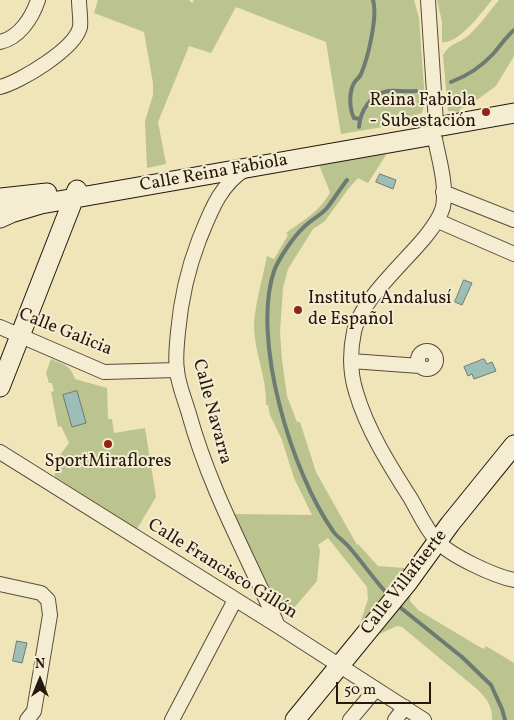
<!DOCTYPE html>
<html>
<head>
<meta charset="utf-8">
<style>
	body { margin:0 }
	#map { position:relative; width:514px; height:720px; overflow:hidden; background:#f0e4b9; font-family:Vollkorn,serif }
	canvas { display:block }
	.north { position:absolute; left:15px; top:655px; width:50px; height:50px; -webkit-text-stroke:4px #f5edd2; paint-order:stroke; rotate:0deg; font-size:14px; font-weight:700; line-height:20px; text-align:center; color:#25180d }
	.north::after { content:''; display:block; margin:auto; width:18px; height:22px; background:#25180d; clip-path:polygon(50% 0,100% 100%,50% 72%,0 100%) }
	.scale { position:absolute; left:336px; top:682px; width:95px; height:22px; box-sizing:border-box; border:2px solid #25180d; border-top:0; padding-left:6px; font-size:15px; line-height:18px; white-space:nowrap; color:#25180d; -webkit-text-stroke:4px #f5edd2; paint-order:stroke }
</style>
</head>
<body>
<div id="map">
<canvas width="514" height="720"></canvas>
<div class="north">N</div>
<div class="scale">50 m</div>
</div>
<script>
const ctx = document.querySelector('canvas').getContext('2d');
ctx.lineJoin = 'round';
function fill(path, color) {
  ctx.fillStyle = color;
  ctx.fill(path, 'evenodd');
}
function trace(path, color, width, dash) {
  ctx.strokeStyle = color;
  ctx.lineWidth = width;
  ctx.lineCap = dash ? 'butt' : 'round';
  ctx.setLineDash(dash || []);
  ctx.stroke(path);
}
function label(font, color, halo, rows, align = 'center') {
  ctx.font = font + ' Vollkorn,serif';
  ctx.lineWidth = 4;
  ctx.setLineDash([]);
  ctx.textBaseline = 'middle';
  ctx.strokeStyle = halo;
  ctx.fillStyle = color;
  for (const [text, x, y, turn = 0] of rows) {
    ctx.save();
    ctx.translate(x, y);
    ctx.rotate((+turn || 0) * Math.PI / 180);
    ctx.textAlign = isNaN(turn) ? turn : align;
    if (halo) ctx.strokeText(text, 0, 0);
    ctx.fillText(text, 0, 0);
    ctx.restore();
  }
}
const green = new Path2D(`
	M98 0H189L192 3 194 0H414L419 18 425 101 422 113 406 119V123L341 134 326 42 236 7 211 53 189 46 158 122 166 164 147 168 145 121 153 95V83L144 32 94 13Z
	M437 0H492C482 12 458 45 442 42V22Z
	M499 0H514V56L496 86 470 105 460 109V112L448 111 443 55C450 43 458 44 468 36 479 26 489 12 499 0Z
	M385 153 386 155 368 183 358 178 349 188 325 221 313 229 288 269 283 288 280 332 282 360 287 396 297 422H300L316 472 357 545 358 544 378 566 404 568 411 591 410 601 418 610 478 646 484 649 486 646 514 663V720H492C493 706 486 698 477 689L402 627 397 626 373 637 360 624 368 599 367 587 328 538 318 545 320 550 317 581 288 615 274 597 234 514 312 515 294 478 282 440 270 415 268 405H266C267 379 255 354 254 328 254 307 263 277 267 256L274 259 288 235 286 233C302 221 321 211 330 192L319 165Z
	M51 359C65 365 70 365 75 379L107 388 108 419H112L114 433 145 428 156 497 137 529 55 477 54 467 52 466 69 443 61 426 58 427 51 392 54 391 52 383H49L46 373Z`);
const water = new Path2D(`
	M380 174 396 180 393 189 376 182Z
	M464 280 472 283 462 305 455 302Z
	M484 359 487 364 492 362 496 371 474 379 472 374 468 376 464 367Z
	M77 391 86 423 72 427 63 395Z
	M17 641 27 643 22 663 13 661Z`);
const stream = new Path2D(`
	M451 82C467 76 481 67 493 54 500 46 506 37 514 30
	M360 119 354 118C349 108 349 92 354 83 356 80 360 77 361 74 368 58 378 16 373 0
	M359 127C360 111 371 94 388 91 396 90 407 92 416 91
	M347 180C340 189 334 199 327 208 321 215 311 220 304 227 294 236 279 258 274 271 251 340 292 473 333 531 337 537 344 541 349 547 363 563 375 581 390 597
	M396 604 462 657 491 685 502 709 505 720`);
const street = new Path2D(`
	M428 0 436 123
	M0 42C19 38 32 18 38 0
	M0 87C20 82 75 49 80 27 81 19 79 8 79 0
	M435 139C439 160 447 185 443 207 440 218 433 227 426 236 406 261 360 301 354 332 350 351 350 373 356 392 367 430 390 466 411 499 419 513 426 529 437 541 451 556 494 576 514 580
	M246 169C220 184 210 213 199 240 187 271 181 299 178 332 177 344 175 358 177 370 178 384 185 400 189 414 210 490 247 555 278 626
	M443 192 514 220
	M438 221 514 254
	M0 327 104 372 177 370
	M418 360a9 9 0 1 1 18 0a9 9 0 1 1-18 0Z
	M351 361 420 366
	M0 452 278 626 424 720
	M0 584 41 593 48 600 50 615 34 711 27 720
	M172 720 235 600
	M350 720 376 689
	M395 720 405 707`);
const secondary = new Path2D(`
	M442 126 514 113
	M0 198 47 193
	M0 218 11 213 41 204 429 136
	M0 387 77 190
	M295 720 408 582 450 524 514 445`);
const markers = [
	[486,112,5,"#8f2418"],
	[298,310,5,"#8f2418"],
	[108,444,5,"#8f2418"]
];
const poiNames = [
	["Reina Fabiola",476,102],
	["- Subestación",476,123],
	["Instituto Andalusí",308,300,"left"],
	["de Español",308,321,"left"],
	["SportMiraflores",108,463,"center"]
];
const streetNames = [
	["Calle Reina Fabiola",214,174,-10],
	["Calle Galicia",65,333,22],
	["Calle Navarra",211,412,75],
	["Calle Francisco Gillón",222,570,32],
	["Calle Villafuerte",405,583,-52]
];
fill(green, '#bbc48e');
fill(water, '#9dbdb7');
trace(water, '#6d7b73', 1);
trace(stream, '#6d7b73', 4);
trace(street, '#584b38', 16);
trace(secondary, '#25180d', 21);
trace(street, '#f5edd2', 14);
trace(secondary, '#f5edd2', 19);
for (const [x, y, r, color] of markers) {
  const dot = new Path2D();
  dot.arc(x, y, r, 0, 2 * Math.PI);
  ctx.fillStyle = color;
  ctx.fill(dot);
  trace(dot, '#f5edd2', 2);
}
label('18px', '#25180d', '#f5edd2', poiNames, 'right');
label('18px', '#25180d', '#f5edd2', streetNames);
</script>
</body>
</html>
